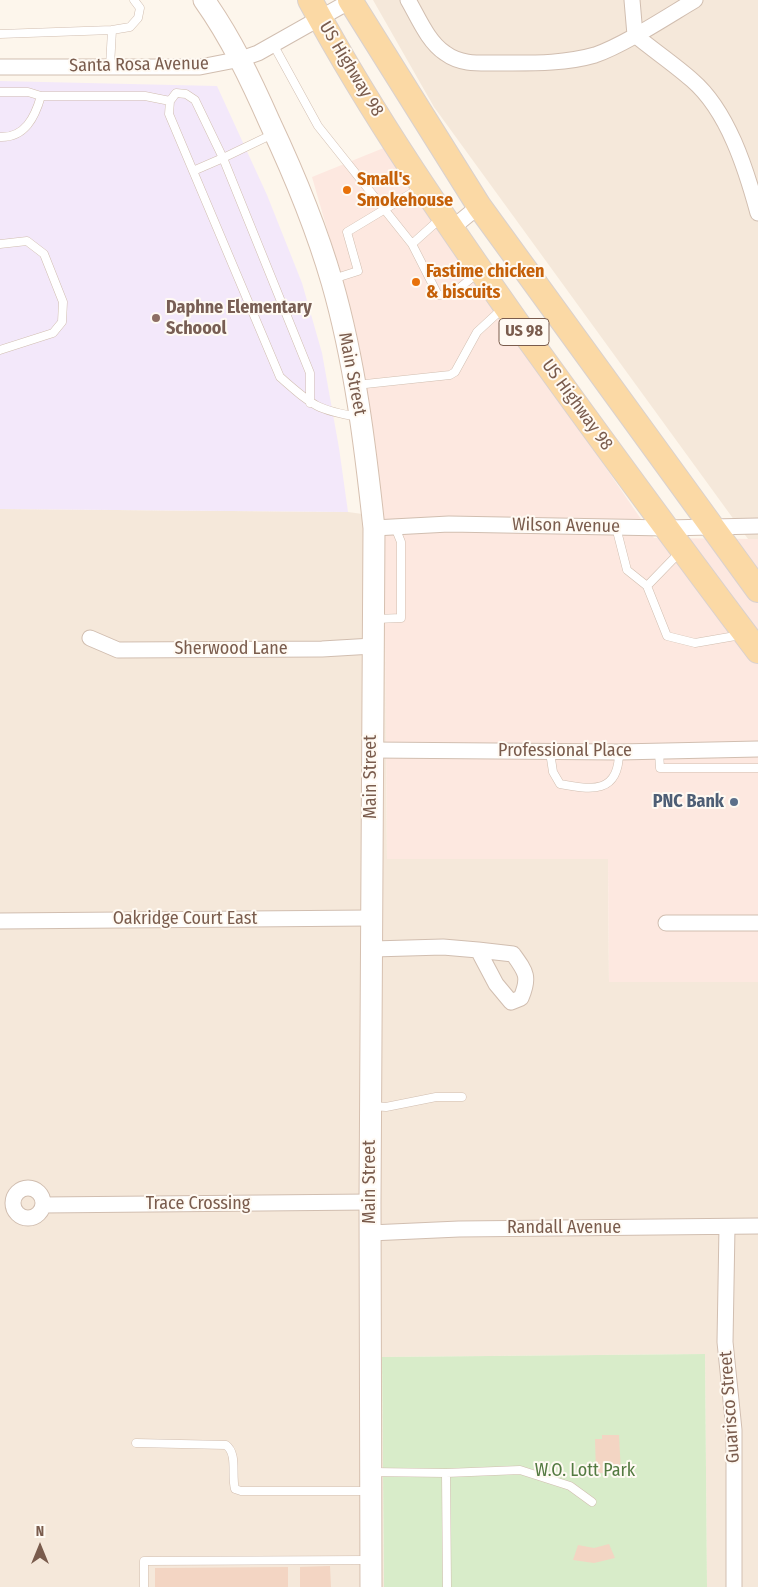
<!DOCTYPE html>
<html>
<head>
<meta charset="utf-8">
<style>
	body { margin:0 }
	#map { position:relative; width:758px; height:1587px; overflow:hidden; background:#fdf6ec; font-family:"Fira Sans Condensed",sans-serif }
	canvas { display:block }
	.north { position:absolute; left:15px; top:1522px; width:50px; height:50px; -webkit-text-stroke:4px #fffaf3; paint-order:stroke; rotate:0deg; font-size:14px; font-weight:700; line-height:20px; text-align:center; color:#7a5c4d }
	.north::after { content:''; display:block; margin:auto; width:18px; height:22px; background:#7a5c4d; clip-path:polygon(50% 0,100% 100%,50% 72%,0 100%) }
</style>
</head>
<body>
<div id="map">
<canvas width="758" height="1587"></canvas>
<div class="north">N</div>
</div>
<script>
const ctx = document.querySelector('canvas').getContext('2d');
ctx.lineJoin = 'round';
function fill(path, color) {
  ctx.fillStyle = color;
  ctx.fill(path, 'evenodd');
}
function trace(path, color, width, dash) {
  ctx.strokeStyle = color;
  ctx.lineWidth = width;
  ctx.lineCap = dash ? 'butt' : 'round';
  ctx.setLineDash(dash || []);
  ctx.stroke(path);
}
function label(font, color, halo, rows, align = 'center') {
  ctx.font = font + ' "Fira Sans Condensed",sans-serif';
  ctx.lineWidth = 4;
  ctx.setLineDash([]);
  ctx.textBaseline = 'middle';
  ctx.strokeStyle = halo;
  ctx.fillStyle = color;
  for (const [text, x, y, turn = 0] of rows) {
    ctx.save();
    ctx.translate(x, y);
    ctx.rotate((+turn || 0) * Math.PI / 180);
    ctx.textAlign = isNaN(turn) ? turn : align;
    if (halo) ctx.strokeText(text, 0, 0);
    ctx.fillText(text, 0, 0);
    ctx.restore();
  }
}
const residential = new Path2D(`
	M373 0H758V539H748L434 107Z
	M0 509 348 512 384 517 387 859H608L609 982H758V1587H707L705 1354 382 1357 384 1587H0Z`);
const commercial = new Path2D(`
	M386 147 654 538 758 539V982H609L608 859H387L384 517 337 264 312 177Z`);
const education = new Path2D(`
	M0 81 217 86 267 195 302 283 322 353 339 448 348 512 0 509Z`);
const green = new Path2D(`
	M705 1354 707 1587H384L382 1357Z`);
const building = new Path2D(`
	M602 1435H619L621 1473H596L595 1439H602Z
	M609 1544 615 1558 594 1563 573 1560 578 1545 594 1548Z
	M330 1566 331 1587H300V1567Z
	M288 1567V1587H155V1568Z`);
const service = new Path2D(`
	M112 30 130 27 138 18 140 8 134 0
	M0 34 112 30 110 66
	M273 44 318 126 412 244 441 218
	M0 92H28L41 96H145L170 101
	M273 134 223 158 195 100 186 94 176 93 170 101 169 114 280 377C312 405 316 410 359 417
	M0 137C25 138 35 117 41 96
	M193 171 223 158 310 373V403
	M0 244 27 241 44 254 63 302 62 322 53 333 0 350
	M412 244 438 295 452 294 479 272
	M333 279 358 271 347 232 420 188
	M356 385 450 375 455 372 477 332 503 308
	M616 527 627 570 647 586
	M681 551 647 586 667 636 695 643 741 635
	M376 619 401 618V542L395 527
	M550 752 553 772 560 784C592 790 619 794 619 752
	M659 752 660 768H758
	M372 1106 386 1107 436 1097H462
	M136 1443 226 1445C238 1454 231 1475 235 1489L241 1491H369
	M372 1472 446 1473 447 1587
	M446 1473 520 1470 570 1486 592 1502
	M144 1587V1561L369 1560`);
const minor = new Path2D(`
	M408 0C418 17 428 42 445 53 461 65 480 63 500 63 531 63 564 64 595 55 624 45 668 16 695 0
	M632 0 635 35C653 50 674 64 692 80 728 111 746 169 758 213
	M0 67H200L241 59 258 53 352 0
	M451 229 479 206
	M374 528 449 524 666 528 758 526
	M90 638 118 650 322 649 373 646
	M372 750 619 752 758 749
	M0 921 370 918
	M666 923H758
	M373 949 443 947 478 950
	M478 950 513 954C526 972 530 977 521 998L511 1002 496 984Z
	M13 1203a15 15 0 1 1 30 0a15 15 0 1 1-30 0Z
	M43 1205 370 1202
	M727 1227 725 1342 734 1430V1587
	M370 1233 459 1229 758 1226`);
const secondary = new Path2D(`
	M204 0C231 38 251 80 270 123 294 174 316 227 332 282 355 362 365 445 374 528L370 1202 371 1587`);
const primary = new Path2D(`
	M310 0C373 117 449 226 525 334 602 441 679 546 758 651
	M350 0 479 206 758 590`);
const markers = [
	[347,190,5,"#e8710a"],
	[416,282,5,"#e8710a"],
	[156,318,5,"#8d6e63"],
	[734,802,5,"#5c6f8a"]
];
const shields = [
	[524,332,50]
];
const shieldNames = [
	["US 98",524,332]
];
const streetNames = [
	["Santa Rosa Avenue",139,65,-1],
	["US Highway 98",351,69,59],
	["Main Street",352,374,79],
	["US Highway 98",577,405,54],
	["Wilson Avenue",566,526,1],
	["Sherwood Lane",231,649],
	["Professional Place",565,751],
	["Main Street",371,777,-90],
	["Oakridge Court East",185,919],
	["Main Street",370,1182,-90],
	["Trace Crossing",198,1204],
	["Randall Avenue",564,1228],
	["Guarisco Street",730,1407,-94]
];
const foodNames = [
	["Small's",357,180],
	["Smokehouse",357,201],
	["Fastime chicken",426,272],
	["& biscuits",426,293]
];
const educationNames = [
	["Daphne Elementary",166,308],
	["Schoool",166,329]
];
const serviceNames = [
	["PNC Bank",724,802]
];
const parkNames = [
	["W.O. Lott Park",585,1471]
];
fill(residential, '#f5e8da');
fill(commercial, '#fde8e0');
fill(education, '#f3e8fa');
fill(green, '#d8ecc9');
fill(building, '#f3d5c3');
trace(service, '#d1beb0', 9);
trace(minor, '#d1beb0', 17);
trace(secondary, '#d6c0b0', 23);
trace(primary, '#dad1cd', 26);
trace(service, '#fff', 8);
trace(minor, '#fff', 15);
trace(secondary, '#fff', 21);
trace(primary, '#fbd9a5', 24);
for (const [x, y, r, color] of markers) {
  const dot = new Path2D();
  dot.arc(x, y, r, 0, 2 * Math.PI);
  ctx.fillStyle = color;
  ctx.fill(dot);
  trace(dot, '#fffaf3', 2);
}
for (const [x, y, w] of shields) {
  const box = new Path2D();
  box.roundRect(x - w / 2, y - 13.5, w, 27, 4);
  ctx.fillStyle = '#fffaf3';
  ctx.fill(box);
  trace(box, '#7a5c4d', 1);
}
label('bold 16px', '#7a5c4d', null, shieldNames);
label('18px', '#7a5c4d', '#fffaf3', streetNames);
label('bold 18px', '#c56008', '#fffaf3', foodNames, 'left');
label('bold 18px', '#785e54', '#fffaf3', educationNames, 'left');
label('bold 18px', '#4e5e75', '#fffaf3', serviceNames, 'right');
label('18px', '#537a41', '#fffaf3', parkNames);
</script>
</body>
</html>
